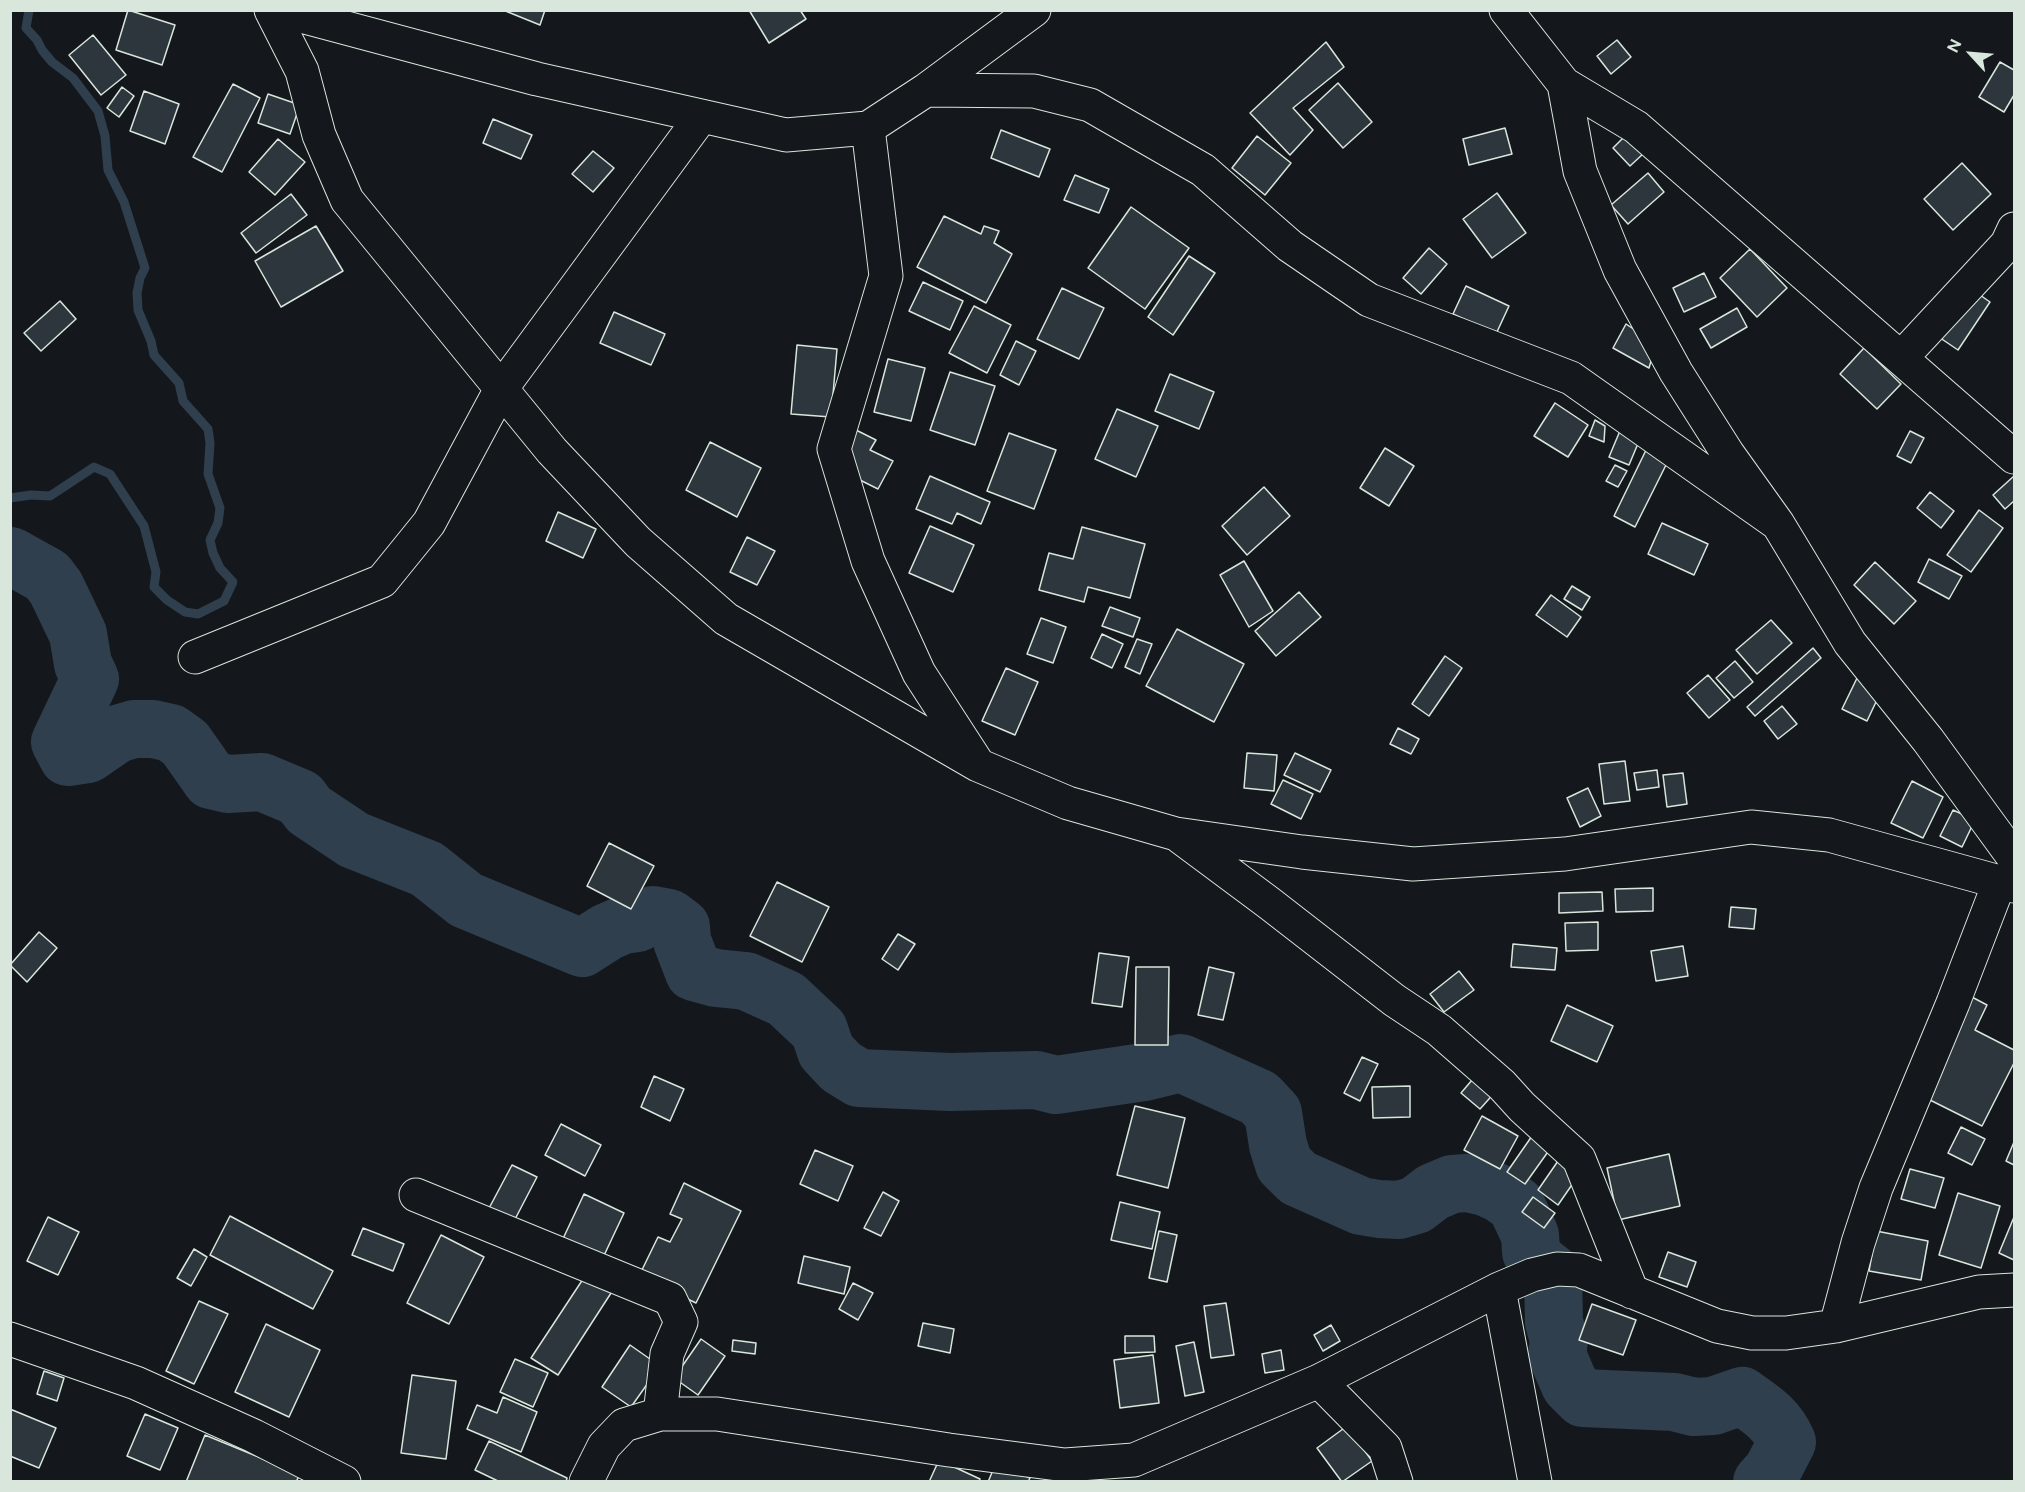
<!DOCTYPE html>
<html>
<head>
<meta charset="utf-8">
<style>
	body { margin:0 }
	#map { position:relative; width:2025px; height:1492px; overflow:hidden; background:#14181c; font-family:Figtree,sans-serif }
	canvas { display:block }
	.frame { position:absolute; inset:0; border:12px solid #d8e6dc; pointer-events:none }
	.north { position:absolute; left:1941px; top:24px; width:60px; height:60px; -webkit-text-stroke:4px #14181c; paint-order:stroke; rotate:296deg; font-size:16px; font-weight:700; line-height:24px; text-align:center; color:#d8e6dc }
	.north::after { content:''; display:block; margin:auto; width:21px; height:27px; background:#d8e6dc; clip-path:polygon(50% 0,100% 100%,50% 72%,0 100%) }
</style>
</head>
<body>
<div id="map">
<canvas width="2025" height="1492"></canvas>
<div class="frame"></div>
<div class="north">N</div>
</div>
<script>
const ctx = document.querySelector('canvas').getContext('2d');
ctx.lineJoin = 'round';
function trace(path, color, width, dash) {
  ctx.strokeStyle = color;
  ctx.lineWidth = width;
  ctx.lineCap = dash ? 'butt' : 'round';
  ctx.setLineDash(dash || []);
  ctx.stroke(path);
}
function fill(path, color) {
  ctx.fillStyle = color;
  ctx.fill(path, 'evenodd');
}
const stream = new Path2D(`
	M10 498 31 495 50 496 94 467 110 474 144 526 156 572 154 587 167 600 185 612 198 614 224 601 233 582 220 568 213 553 210 540 218 523 220 508 208 474 210 443 208 429 183 401 179 383 154 355 151 341 138 310 137 293 140 278 145 268 124 202 108 170 105 136 98 111 73 78 52 62 42 50 37 40 26 28 29 10
	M10 555 11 556`);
const river = new Path2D(`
	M11 556 47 576 56 588 78 634 83 664 90 679 60 742 68 757 88 754 117 734 134 729H153L171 733 185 743 211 780 228 784 262 782 300 798 309 810 354 840 427 869 466 900 582 948 607 932 623 925 637 923 653 915 669 918 681 927 682 941 694 972 716 978 746 981 786 999 819 1030 826 1051 841 1067 859 1078 950 1082 1036 1080 1056 1085 1144 1072 1181 1063 1259 1098 1273 1113 1278 1145 1284 1164 1298 1178 1361 1206 1379 1209 1399 1210 1416 1205 1433 1192 1452 1184 1467 1183 1485 1187 1501 1194 1516 1205 1530 1235 1531 1252 1540 1264 1553 1274 1554 1322 1559 1340 1557 1355 1570 1385 1583 1398 1674 1402 1694 1407 1713 1406 1742 1396C1762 1410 1777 1419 1787 1442L1772 1471 1762 1482`);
const building = new Path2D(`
	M128 10 175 25 162 65 116 50Z
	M503 10H545L540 25Z
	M749 10H800L806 19 769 43Z
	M93 35 126 75 101 95 69 55Z
	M1617 40 1631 57 1611 74 1597 56Z
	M1326 42 1344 67 1293 108 1313 130 1290 155 1250 113Z
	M2000 62 2014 70V95L2004 112 1979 97Z
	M1338 83 1372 122 1343 148 1309 110Z
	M233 84 260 98 222 172 193 157Z
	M122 87 134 96 119 117 107 108Z
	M144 91 179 104 165 144 130 131Z
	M268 94 300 105 290 134 258 123Z
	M493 119 532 135 521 159 483 143Z
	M1505 128 1512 154 1469 165 1463 139Z
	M1001 130 1050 149 1039 177 991 158Z
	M1626 135 1644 153 1630 166 1613 148Z
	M1257 136 1291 163 1265 195 1232 168Z
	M278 139 305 162 275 195 249 172Z
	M593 151 614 168 593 192 572 174Z
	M1962 163 1991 194 1953 230 1924 199Z
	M1648 173 1664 192 1628 224 1611 205Z
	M1075 175 1109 189 1099 213 1064 200Z
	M1497 193 1526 233 1492 258 1463 219Z
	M291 194 307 215 256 253 241 233Z
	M1131 207 1189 248 1145 309 1088 268Z
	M944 216 981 234 984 226 999 231 994 243 1012 254 986 303 917 267Z
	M316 226 343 271 281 307 255 261Z
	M1429 248 1447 264 1421 294 1403 278Z
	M1750 249 1787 288 1757 317 1720 278Z
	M1189 256 1215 273 1173 335 1148 317Z
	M1704 273 1716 297 1684 312 1673 288Z
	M1957 279 1990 302 1958 350 1924 327Z
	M923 282 963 301 950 330 909 311Z
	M1466 286 1509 306 1496 334 1453 314Z
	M1062 288 1104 308 1079 359 1037 339Z
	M60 301 76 319 41 351 24 333Z
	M974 306 1011 325 987 373 949 353Z
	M1737 308 1747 327 1711 348 1700 329Z
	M614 312 665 334 651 365 600 343Z
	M1626 324 1656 344 1649 368 1613 348Z
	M1016 341 1036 351 1019 385 1000 375Z
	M797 345 837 349 831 417 791 414Z
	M1864 348 1901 384 1877 409 1840 374Z
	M888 359 925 368 911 421 874 412Z
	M950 372 995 386 975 445 930 430Z
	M1170 374 1214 392 1199 429 1155 411Z
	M1555 403 1588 425 1568 457 1534 436Z
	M1117 409 1158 426 1136 477 1095 459Z
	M1595 420 1605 426 1604 442 1589 436Z
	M1622 426 1642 434 1629 465 1609 457Z
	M852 428 876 440 870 450 893 461 878 489 846 473Z
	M1910 431 1924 438 1911 463 1897 456Z
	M1009 433 1056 450 1034 509 987 491Z
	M710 442 761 468 737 517 686 490Z
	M1648 446 1670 457 1635 527 1614 516Z
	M1385 448 1414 466 1389 506 1360 488Z
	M1615 465 1627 471 1618 487 1606 481Z
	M930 476 990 502 981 524 957 513 952 524 916 509Z
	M2014 476V501L2005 509 1993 495Z
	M1264 487 1290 516 1247 555 1222 526Z
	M1930 492 1954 511 1941 528 1917 508Z
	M1979 510 2003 528 1971 572 1947 555Z
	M558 512 596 529 583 558 546 541Z
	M1662 523 1708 544 1694 575 1648 554Z
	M930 526 974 545 953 592 909 573Z
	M1082 527 1145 544 1130 598 1088 587 1084 602 1039 590 1049 553 1073 559Z
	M747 537 775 551 757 585 730 572Z
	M1929 559 1962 576 1949 599 1918 582Z
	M1244 561 1273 611 1249 627 1220 575Z
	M1875 562 1916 601 1894 624 1854 585Z
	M1572 586 1590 597 1582 610 1564 599Z
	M1299 592 1321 617 1276 656 1255 631Z
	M1551 595 1581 617 1567 637 1536 615Z
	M1110 607 1140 618 1133 637 1102 626Z
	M1041 618 1066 627 1053 663 1027 654Z
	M1771 620 1792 643 1757 674 1736 650Z
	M1177 629 1244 664 1214 722 1146 686Z
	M1102 634 1123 644 1112 668 1091 658Z
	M1137 639 1152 644 1140 674 1125 667Z
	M1813 648 1821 658 1755 716 1747 707Z
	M1445 656 1462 668 1429 716 1412 704Z
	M1735 661 1753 682 1734 698 1716 678Z
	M1006 668 1038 682 1015 735 982 721Z
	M1859 674 1884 685 1867 721 1842 709Z
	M1708 675 1730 700 1709 718 1687 693Z
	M1782 706 1797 724 1778 739 1764 721Z
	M1398 728 1419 739 1411 754 1390 744Z
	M1247 753 1277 755 1274 791 1244 788Z
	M1295 753 1331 770 1320 792 1284 775Z
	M1625 761 1630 801 1604 804 1599 764Z
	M1657 770 1659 787 1637 790 1634 773Z
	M1683 773 1687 804 1667 807 1663 775Z
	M1283 780 1313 794 1301 819 1271 804Z
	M1912 781 1943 797 1923 838 1891 823Z
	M1588 788 1601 816 1580 827 1567 798Z
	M1953 810 1975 820 1962 847 1940 836Z
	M609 843 654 866 631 909 587 886Z
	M777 882 829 907 802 962 750 936Z
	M1653 888V911L1616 912 1615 889Z
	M1602 892 1603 911 1559 913V893Z
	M1731 907 1756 909 1754 929 1729 927Z
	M1598 922V950L1566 951 1565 923Z
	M39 932 57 948 27 982 10 965Z
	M898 934 915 944 898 970 882 959Z
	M1513 944 1557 948 1555 970 1511 967Z
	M1683 946 1688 976 1656 981 1651 951Z
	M1099 953 1129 957 1122 1007 1092 1003Z
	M1136 967H1169L1168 1045H1135Z
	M1209 967 1234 973 1223 1020 1198 1015Z
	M1459 971 1474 990 1444 1012 1430 994Z
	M1970 996 1987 1005 1975 1030 2014 1050V1063L1982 1126 1920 1095Z
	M1567 1005 1613 1026 1597 1062 1551 1041Z
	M1362 1057 1378 1064 1360 1101 1344 1093Z
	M1478 1073 1497 1090 1480 1109 1461 1093Z
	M654 1076 684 1089 670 1121 641 1107Z
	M1410 1086V1117L1373 1118 1372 1087Z
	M1135 1106 1185 1118 1168 1188 1117 1175Z
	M1482 1116 1518 1136 1500 1169 1464 1150Z
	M561 1124 601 1145 585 1176 545 1155Z
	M1961 1127 1985 1139 1972 1165 1948 1153Z
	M1532 1136 1550 1149 1525 1184 1507 1172Z
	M2014 1142V1165L2006 1161Z
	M815 1150 853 1166 838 1201 800 1184Z
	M1669 1154 1680 1206 1618 1220 1607 1168Z
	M1558 1161 1578 1176 1558 1205 1538 1190Z
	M512 1165 537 1177 512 1225 487 1212Z
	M1910 1169 1944 1178 1935 1208 1901 1199Z
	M684 1183 741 1211 696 1303 639 1276 658 1237 670 1242 682 1219 670 1214Z
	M883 1192 899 1201 881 1236 864 1228Z
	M1958 1193 2000 1206 1981 1268 1939 1255Z
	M584 1194 624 1213 600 1264 560 1245Z
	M1533 1197 1555 1213 1544 1228 1522 1212Z
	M1120 1202 1160 1212 1152 1249 1111 1240Z
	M230 1216 333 1271 313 1309 210 1255Z
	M48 1217 79 1232 58 1275 27 1261Z
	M2014 1217V1260L1999 1253Z
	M363 1228 404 1244 393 1271 352 1255Z
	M1159 1231 1177 1235 1167 1282 1149 1278Z
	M1876 1231 1928 1241 1921 1280 1869 1271Z
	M441 1235 484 1257 449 1324 407 1303Z
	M194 1249 207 1257 191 1286 177 1278Z
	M1668 1252 1696 1262 1687 1287 1659 1277Z
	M804 1256 850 1267 844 1294 798 1283Z
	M587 1273 613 1290 558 1375 531 1358Z
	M853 1283 873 1293 858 1320 839 1309Z
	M199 1301 228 1314 194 1384 166 1371Z
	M1226 1303 1234 1355 1211 1358 1204 1306Z
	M1592 1304 1636 1320 1623 1355 1579 1340Z
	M923 1323 954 1329 950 1353 918 1346Z
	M266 1324 320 1350 289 1417 235 1392Z
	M1331 1325 1340 1341 1323 1351 1314 1335Z
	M1125 1336H1154L1155 1352 1125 1353Z
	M701 1339 725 1356 698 1395 674 1378Z
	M733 1340 756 1343 755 1354 732 1351Z
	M1194 1342 1204 1392 1185 1396 1176 1346Z
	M630 1345 660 1366 631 1407 602 1387Z
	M1281 1350 1284 1370 1265 1373 1262 1354Z
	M1153 1355 1159 1403 1120 1408 1114 1360Z
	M515 1359 548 1373 533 1407 500 1392Z
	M44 1371 64 1378 57 1401 37 1394Z
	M412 1375 456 1381 446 1459 401 1453Z
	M503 1397 537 1412 521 1452 467 1429 477 1405 497 1413Z
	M10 1409 56 1428 39 1468 10 1456Z
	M145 1414 178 1428 160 1470 127 1456Z
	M1347 1426 1372 1461 1342 1482 1317 1448Z
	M205 1435 300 1474 296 1482H186Z
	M489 1441 567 1478 566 1482H500L475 1470Z
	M939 1460 980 1479 979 1482H929Z
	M996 1463 1030 1478 1028 1482H988Z`);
const minor = new Path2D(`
	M271 10 302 71 319 135 347 200 552 451 638 542 726 619 978 765 1068 803 1176 834 1302 852 1413 864 1565 854 1751 827 1829 835 2014 886
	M279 10 537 79 786 135 868 128 926 90 1034 91 1090 105 1203 170 1290 246 1369 300 1571 378 1778 524
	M1506 10 1564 84 1636 127 2014 457
	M1564 84 1580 171 1620 270 1676 372 1728 454 1778 524 1850 643 1928 740 2014 858
	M926 90 1034 10
	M868 128 886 276 834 449 868 561 919 673 976 761
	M1901 358 2007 244 2014 229
	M195 657 382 581 429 523 501 389 701 117
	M1179 836 1269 903 1394 1000 1439 1030 1502 1085 1522 1107 1579 1159 1632 1292
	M416 1195 670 1299 681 1322 667 1354 660 1414
	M1499 1289 1535 1482
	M1836 1326 1858 1243 1876 1188 1953 1003 2000 881
	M10 1339 136 1383 254 1436 344 1482
	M1319 1381 1385 1448 1396 1482
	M586 1482 604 1446 624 1425 660 1414H717L949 1450 1065 1465 1134 1460 1319 1381 1499 1289 1532 1275 1557 1269 1579 1270 1717 1326 1752 1333H1786L1836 1326 1979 1292 2014 1290`);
trace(stream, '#2f3f4d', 9);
trace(river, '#2f3f4d', 58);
fill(building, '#2c363c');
trace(building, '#d8e6dc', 1.5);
trace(minor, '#d8e6dc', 35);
trace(minor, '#14181c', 33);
</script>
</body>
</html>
